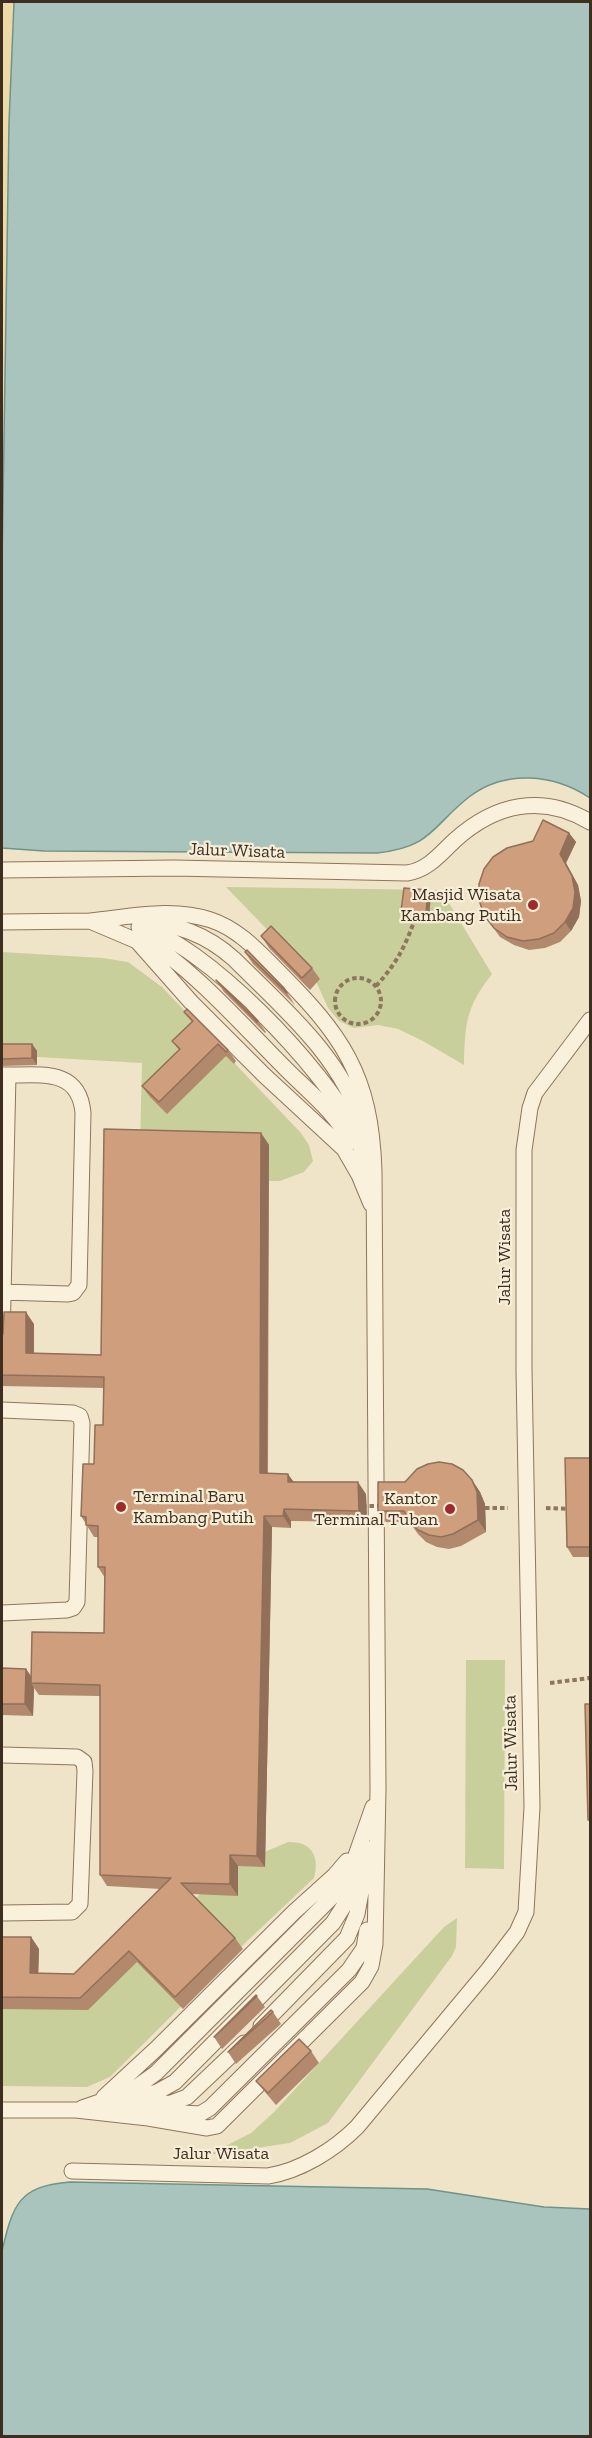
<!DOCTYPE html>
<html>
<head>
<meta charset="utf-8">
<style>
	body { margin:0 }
	#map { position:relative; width:592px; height:2438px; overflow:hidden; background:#f0e4c8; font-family:"Zilla Slab",serif }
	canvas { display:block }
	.frame { position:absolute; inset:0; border:3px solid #3d2e20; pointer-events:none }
</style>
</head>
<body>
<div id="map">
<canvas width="592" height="2438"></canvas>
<div class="frame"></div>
</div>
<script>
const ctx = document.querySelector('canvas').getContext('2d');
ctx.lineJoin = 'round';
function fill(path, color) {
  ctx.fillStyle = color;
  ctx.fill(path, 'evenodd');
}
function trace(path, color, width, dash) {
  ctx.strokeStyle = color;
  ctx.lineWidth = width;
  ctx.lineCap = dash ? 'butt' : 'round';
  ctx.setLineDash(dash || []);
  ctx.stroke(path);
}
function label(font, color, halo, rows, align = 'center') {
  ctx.font = font + ' "Zilla Slab",serif';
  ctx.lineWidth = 4.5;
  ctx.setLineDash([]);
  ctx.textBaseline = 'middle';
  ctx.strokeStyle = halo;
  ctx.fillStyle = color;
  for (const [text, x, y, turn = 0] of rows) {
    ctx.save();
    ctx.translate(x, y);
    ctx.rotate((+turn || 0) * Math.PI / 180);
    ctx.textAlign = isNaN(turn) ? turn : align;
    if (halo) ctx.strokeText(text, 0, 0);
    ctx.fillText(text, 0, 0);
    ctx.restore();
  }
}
const green = new Path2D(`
	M226 887 441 890 492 974C466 1007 465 1023 464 1065L423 1041 398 1029 378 1025 354 1028 339 1021 328 1008 315 979Z
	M2 952 103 958 128 962 162 987 301 1133 309 1145 313 1161 304 1172 280 1181H264L140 1146 142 1063 2 1055Z
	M466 1660H505L504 1869 465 1868Z
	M288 1842C312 1841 320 1857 314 1878L243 1945 110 2077 87 2087 2 2086V1991L103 1992 205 1889 248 1859Z
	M457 1918 456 1947 452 1956 328 2123 290 2143 208 2155 251 2133 274 2112 444 1927Z`);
const sand = new Path2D(`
	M2 2H14L9 123 2 565Z`);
const water = new Path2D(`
	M14 2H590V798C554 774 505 769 469 797 431 827 432 847 377 853L44 851 2 848V565L9 123Z
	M70 2182 427 2189 544 2207 590 2209V2436H2V2251C13 2204 19 2186 70 2182Z`);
const path = new Path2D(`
	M335 1001a23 23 0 1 1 46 0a23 23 0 1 1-46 0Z
	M376 986C397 963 406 945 416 916
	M485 1508H508
	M546 1508 571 1509
	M550 1683 590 1678`);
const lane = new Path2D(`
	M2 870 174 868 407 873C428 870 440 854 455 840 495 804 542 793 590 822
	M140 921C177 924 206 934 234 959 284 1009 342 1057 363 1127
	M2 922 90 921 137 941 191 1002 264 1075 344 1149 359 1175 371 1204
	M139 927C203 941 326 1071 354 1130 362 1145 364 1162 367 1178
	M139 935C195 970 241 1024 287 1070 309 1092 337 1114 350 1142
	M2 1075C37 1076 79 1066 83 1113L79 1285 73 1293 68 1294 2 1292
	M2 1341 8 1075
	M2 1410 73 1413 80 1416 82 1423 77 1602 73 1608 67 1610 2 1613
	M2 1755 77 1757 84 1762 85 1771 80 1904 72 1912 2 1913
	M261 2026 347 1938 357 1914 369 1849
	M104 2097 156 2049 294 1912 335 1875 347 1861
	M131 2100 157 2092 175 2082 333 1923 347 1901 357 1871
	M117 2107 171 2103 187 2097 244 2043
	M82 2108 131 2091 156 2073 332 1897 354 1861 373 1807
	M2 2110H84
	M76 2110 148 2118 207 2128 217 2126 362 1982 371 1966 375 1944 378 1789 374 1171C371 1074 342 1035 276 969 257 950 238 929 211 920 171 907 131 917 90 921
	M165 2112 200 2114 210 2108 349 1970 364 1948 367 1930
	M72 2171 268 2176C300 2171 334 2150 357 2127L488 1970 517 1932 526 1912 532 1807 524 1370V1150L530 1108 535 1093 590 1020`);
const pathBridge = new Path2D(`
	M362 1506H381`);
const wall = new Path2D(`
	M569 833 576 842 566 863 578 885 581 901 579 917 571 931 560 942 545 948 529 950 514 945 500 937 484 915Z
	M431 894 429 917 404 914 401 911Z
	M261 936 312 968 320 979 310 990 269 948Z
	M245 952 284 988 295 1005 253 964Z
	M216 980 258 1021 266 1032 265 1033 224 992Z
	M184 1012 228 1050 236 1061 234 1064 226 1056 167 1114 150 1097 142 1086 179 1050 172 1041 192 1022Z
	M2 1044H32L37 1051V1065L2 1066Z
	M261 1133 269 1145 268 1473 294 1482 366 1494 367 1522 291 1521V1528L272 1527 265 1867 238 1866V1896L192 1894 235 1938 243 1949 183 2009 137 1962 88 2010 2 2009V1937H31L39 1949 38 1973 74 1974 161 1889 107 1886 100 1875V1696L39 1695 34 1688 33 1716 2 1715V1668L26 1669 31 1676 104 1633 105 1578 98 1567V1537H94L81 1516 103 1425 104 1388 2 1386V1335L34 1324V1353L101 1355Z
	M591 1458V1557H573L567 1547Z
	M472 1480 480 1492 485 1504 486 1532 461 1546 449 1549 437 1547 426 1542 418 1534 410 1523 386 1522 378 1511Z
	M256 1995 265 2007 222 2049 214 2037Z
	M273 2012 281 2024 236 2064 228 2052Z
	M311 2051 319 2063 276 2105 265 2092 256 2081Z`);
const shadedWall = new Path2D(`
	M569 833 576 842 566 863 578 885 581 901 579 917 571 931 565 922 560 854Z
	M428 890 431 894 429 917 426 913Z
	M32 1044 37 1051V1065L32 1058Z
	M261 1133 269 1145 267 1485 260 1473Z
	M26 1312 34 1324V1364L26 1353Z
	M288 1474 296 1485 288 1482Z
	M472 1480 480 1492 485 1504 486 1532 478 1520Z
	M358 1482 366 1494 367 1522 359 1511Z
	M284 1509 291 1521V1528L283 1516Z
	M264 1516 272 1527 265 1867 257 1856Z
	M26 1669 34 1681 31 1683 34 1688 33 1716 25 1704Z
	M230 1855 238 1866V1896L230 1884Z
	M31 1937 39 1949 38 1985 30 1973Z`);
const building = new Path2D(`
	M543 820 569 833 560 854 572 876 575 892 573 908 565 922 554 933 539 939 523 941 507 937 494 928 484 915 479 900V884L484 869 493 857 507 848 533 841Z
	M404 888 428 890 426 913 401 911Z
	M271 926 312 968 302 978 261 936Z
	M247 950 284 988 287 993 245 952Z
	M216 980 245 1007 258 1021 257 1022Z
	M187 1009 228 1050 226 1052 218 1044 159 1102 142 1086 180 1049 172 1041 193 1021 184 1012Z
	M2 1044H32V1058L2 1059Z
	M104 1129 261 1133 260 1473 288 1474V1482H358L359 1511 284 1509 283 1516H264L257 1856 230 1855V1884L181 1883 235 1938 175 1997 129 1951 80 1998 2 1997V1937H31L30 1973 74 1974 171 1878 100 1875V1685L31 1683 32 1632 104 1633 105 1567H98V1526L86 1525V1517L81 1516 83 1464H94L95 1425H103L104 1377 2 1375V1335L3 1334 4 1312H26V1353L101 1355Z
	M565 1458H591V1547H567Z
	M439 1462 452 1464 463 1470 472 1480 477 1492 478 1520 453 1534 441 1537 429 1535 418 1530 410 1522 404 1511H378V1482H405L417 1469 428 1464Z
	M2 1668 26 1669 25 1704H2Z
	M585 1704H591V1820H588Z
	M256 1995 257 1996 214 2037Z
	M271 2010 273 2012 228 2052Z
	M299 2039 311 2051 268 2093 256 2081Z`);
const markers = [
	[533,905,6,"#9e2a2b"],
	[121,1507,6,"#9e2a2b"],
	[450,1509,6,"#9e2a2b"]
];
const streetNames = [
	["Jalur Wisata",237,851,2],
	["Jalur Wisata",505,1257,-90],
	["Jalur Wisata",511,1743,-91],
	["Jalur Wisata",221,2154]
];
const poiNames = [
	["Masjid Wisata",521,895],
	["Kambang Putih",521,916],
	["Terminal Baru",133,1497,"left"],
	["Kambang Putih",133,1518,"left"],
	["Kantor",438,1499],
	["Terminal Tuban",438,1520]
];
fill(green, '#c9cf9b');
fill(sand, '#ecd9a5');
fill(water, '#a9c4bc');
trace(water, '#6f938a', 1.5);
trace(lane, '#8d765c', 17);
trace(path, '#8d765c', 4, [4.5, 3]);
trace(lane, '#faf1dc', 15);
trace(pathBridge, '#8d765c', 4, [4.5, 3]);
fill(wall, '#b2896c');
fill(shadedWall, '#916f58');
fill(building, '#cf9f7d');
trace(building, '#916f58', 1.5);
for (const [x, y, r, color] of markers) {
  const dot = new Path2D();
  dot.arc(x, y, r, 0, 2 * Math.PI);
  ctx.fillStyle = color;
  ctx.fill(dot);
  trace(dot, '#f7eed8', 2);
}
label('18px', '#3d2e20', '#f7eed8', streetNames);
label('18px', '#3d2e20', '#f7eed8', poiNames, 'right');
</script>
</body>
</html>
